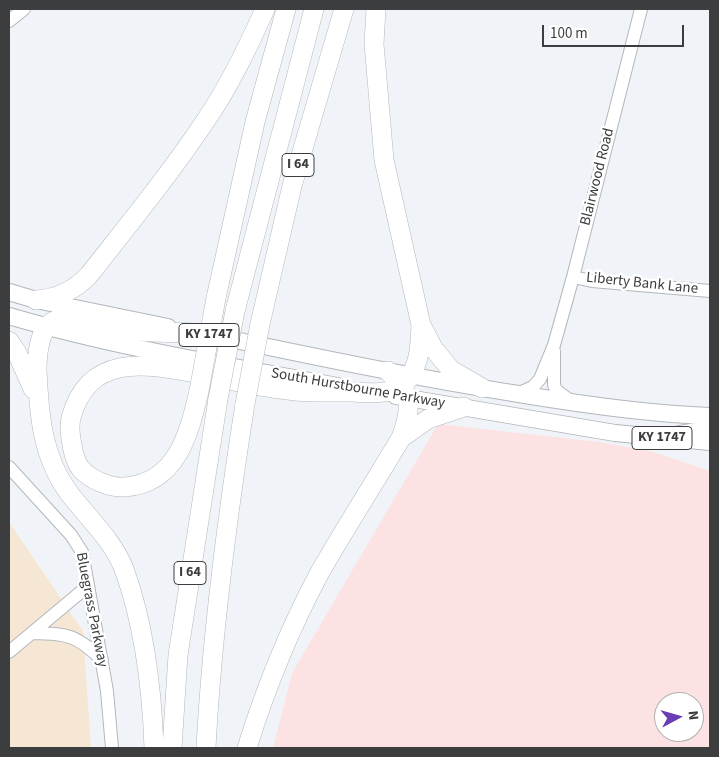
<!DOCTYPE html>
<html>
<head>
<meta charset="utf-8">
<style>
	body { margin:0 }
	#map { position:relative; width:719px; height:757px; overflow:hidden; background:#f0f4f8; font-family:"Source Sans 3",sans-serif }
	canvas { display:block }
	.frame { position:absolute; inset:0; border:10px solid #3c3d3f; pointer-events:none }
	.north { position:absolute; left:654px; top:692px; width:50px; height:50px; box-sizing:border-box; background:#fff; border:1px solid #b1b1b2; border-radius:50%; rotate:84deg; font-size:14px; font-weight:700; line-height:20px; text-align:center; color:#3c3d3f }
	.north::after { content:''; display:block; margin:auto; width:18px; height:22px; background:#6a3db5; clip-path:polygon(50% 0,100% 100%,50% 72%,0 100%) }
	.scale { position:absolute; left:542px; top:25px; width:142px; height:22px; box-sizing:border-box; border:2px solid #3c3d3f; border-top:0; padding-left:6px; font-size:15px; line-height:18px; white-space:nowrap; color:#3c3d3f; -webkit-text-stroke:4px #fff; paint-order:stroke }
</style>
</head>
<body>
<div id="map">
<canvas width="719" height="757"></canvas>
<div class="frame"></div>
<div class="north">N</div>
<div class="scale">100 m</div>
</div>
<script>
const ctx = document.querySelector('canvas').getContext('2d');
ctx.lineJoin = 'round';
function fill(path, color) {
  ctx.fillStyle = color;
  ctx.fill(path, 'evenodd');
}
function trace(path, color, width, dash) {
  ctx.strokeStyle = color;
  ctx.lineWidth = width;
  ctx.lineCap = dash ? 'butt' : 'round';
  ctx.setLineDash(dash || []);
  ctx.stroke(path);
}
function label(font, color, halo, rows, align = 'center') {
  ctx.font = font + ' "Source Sans 3",sans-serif';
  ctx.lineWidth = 5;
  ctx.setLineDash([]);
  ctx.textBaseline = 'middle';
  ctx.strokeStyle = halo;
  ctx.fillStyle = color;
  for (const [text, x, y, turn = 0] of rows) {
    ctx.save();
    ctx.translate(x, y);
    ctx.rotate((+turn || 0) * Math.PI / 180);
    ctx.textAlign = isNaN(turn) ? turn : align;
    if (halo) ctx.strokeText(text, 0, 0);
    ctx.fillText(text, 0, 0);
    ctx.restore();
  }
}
const commercial = new Path2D(`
	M438 424 599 442 654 452 710 471V748H273L292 673ZM664 702H694V732H664Z`);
const industrial = new Path2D(`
	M9 522 83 631 91 748H9Z`);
const minor = new Path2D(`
	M9 21 24 9
	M573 277 592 281 710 291
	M554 351V385L556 390 572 402
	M517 394 533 387 540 379 554 345 573 277 641 9
	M9 467 71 535 82 552 107 691 112 748
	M32 633C67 634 76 634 102 660
	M9 652 88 586`);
const major = new Path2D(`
	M9 292 36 300 168 327
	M9 316C118 348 231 366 342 387
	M197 332C306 355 415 378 525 395 586 405 648 414 710 416
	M396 396 615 433 710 442
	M679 434 701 430H710`);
const highway = new Path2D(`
	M376 9 374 44 384 160 421 325 433 348 451 370 482 388
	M216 298 255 122 286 9
	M36 300C56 299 75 290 89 275 129 224 170 174 206 120 230 85 248 47 265 9
	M235 311 314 9
	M260 324 292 186 344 9
	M9 341 17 353 33 389
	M199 391C189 434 177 483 125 487 110 488 91 480 81 469 73 460 68 430 71 418 88 354 144 363 195 373 226 379 257 387 288 390 309 393 331 392 352 392 366 393 393 395 403 385 420 368 420 347 421 325
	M401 438 428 419 464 407
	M154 748C152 690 144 624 124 569 112 539 88 518 69 493 42 457 39 414 37 370 37 357 39 329 52 322 74 310 107 326 130 330 152 333 175 332 198 333
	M172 748 178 655 218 399
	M206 748C212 633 227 518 245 404
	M247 748C266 687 290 628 320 572 346 527 374 483 401 438 412 408 413 393 388 371`);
const highwayBridge = new Path2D(`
	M199 391 216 298
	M218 399 235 311
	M245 404 260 324`);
const shields = [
	[298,165,32],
	[209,335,60],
	[662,438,60],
	[190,573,32]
];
const shieldNames = [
	["I 64",298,165],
	["KY 1747",209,335],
	["KY 1747",662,438],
	["I 64",190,573]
];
const streetNames = [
	["Blairwood Road",598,177,-76],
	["Liberty Bank Lane",642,284,6],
	["South Hurstbourne Parkway",358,389,10],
	["Bluegrass Parkway",91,610,79]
];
fill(commercial, '#fde2e4');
fill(industrial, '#f6e7d4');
trace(minor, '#b3b7bb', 14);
trace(major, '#b3b7bb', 18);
trace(highway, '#b3b7bb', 20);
trace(minor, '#fff', 12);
trace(major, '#fff', 16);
trace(highway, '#fff', 19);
trace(highwayBridge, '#b3b7bb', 20, []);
trace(highwayBridge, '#fff', 19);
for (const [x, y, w] of shields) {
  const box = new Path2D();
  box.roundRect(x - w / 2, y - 11.5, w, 23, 4);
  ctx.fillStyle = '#fff';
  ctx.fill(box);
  trace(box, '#3c3d3f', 1);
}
label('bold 14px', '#3c3d3f', null, shieldNames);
label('15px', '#3c3d3f', '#fff', streetNames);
</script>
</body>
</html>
